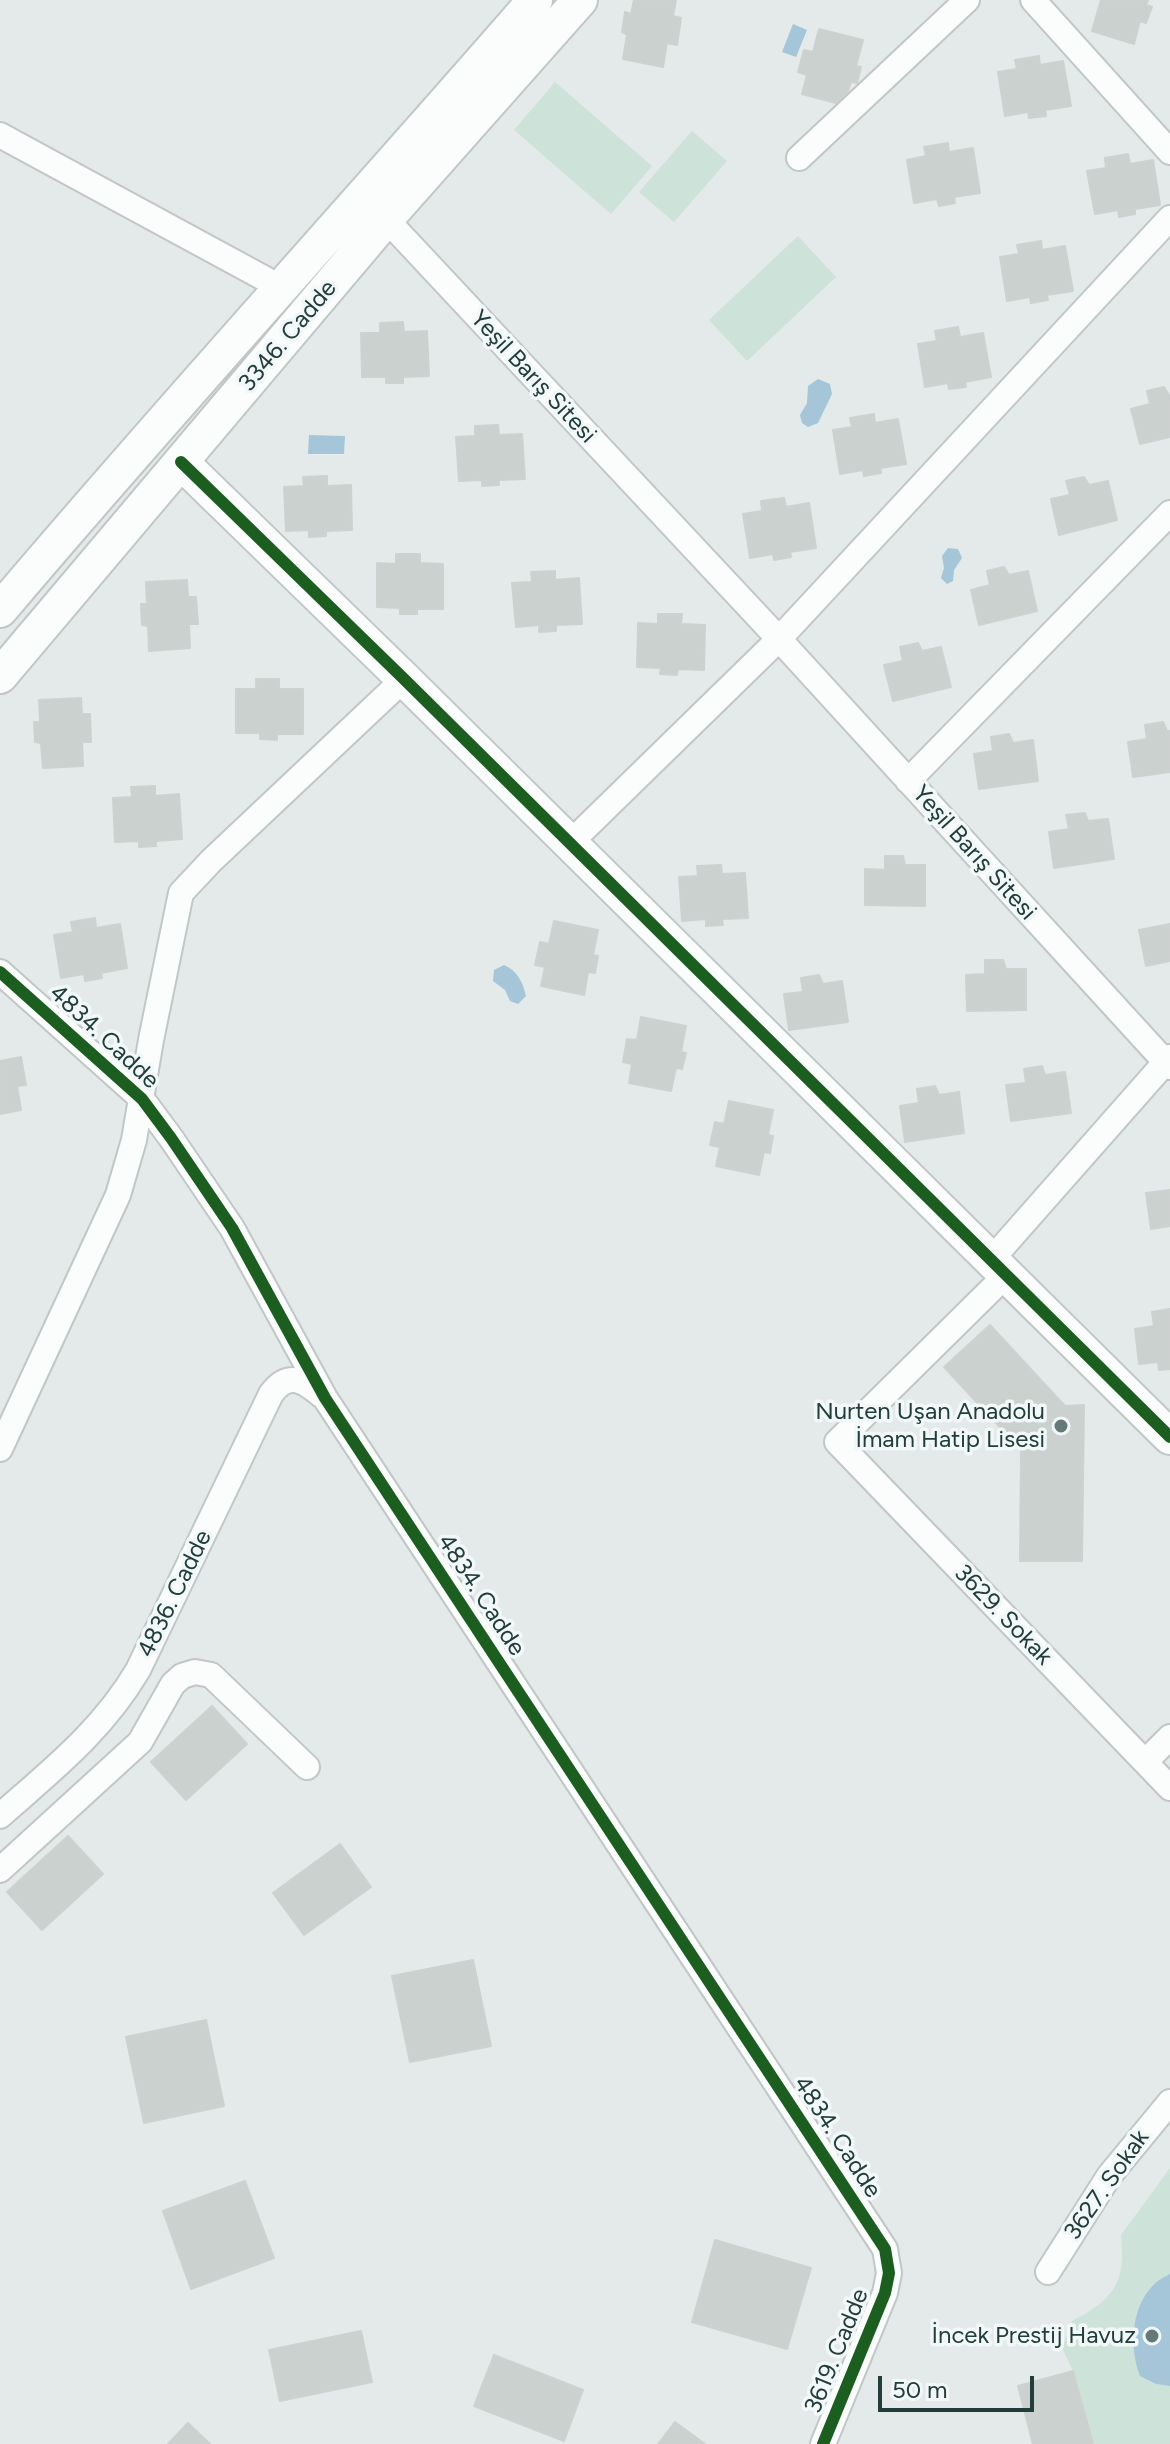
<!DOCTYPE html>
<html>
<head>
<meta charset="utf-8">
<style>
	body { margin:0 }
	#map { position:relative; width:1170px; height:2444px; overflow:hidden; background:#e4e9e9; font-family:Figtree,sans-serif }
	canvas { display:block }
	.scale { position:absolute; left:878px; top:2376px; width:156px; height:36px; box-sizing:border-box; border:4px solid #223d3c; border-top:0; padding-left:10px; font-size:24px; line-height:28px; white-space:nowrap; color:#223d3c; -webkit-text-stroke:6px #f2f8f7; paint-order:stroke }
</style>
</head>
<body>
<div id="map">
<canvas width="1170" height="2444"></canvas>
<div class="scale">50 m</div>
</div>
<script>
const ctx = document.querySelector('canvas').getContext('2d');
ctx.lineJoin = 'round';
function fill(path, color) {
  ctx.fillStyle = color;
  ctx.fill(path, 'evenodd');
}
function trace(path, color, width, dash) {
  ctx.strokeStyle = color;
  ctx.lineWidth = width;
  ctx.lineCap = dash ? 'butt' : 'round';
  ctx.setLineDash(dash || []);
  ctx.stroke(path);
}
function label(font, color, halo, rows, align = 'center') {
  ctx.font = font + ' Figtree,sans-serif';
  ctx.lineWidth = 7;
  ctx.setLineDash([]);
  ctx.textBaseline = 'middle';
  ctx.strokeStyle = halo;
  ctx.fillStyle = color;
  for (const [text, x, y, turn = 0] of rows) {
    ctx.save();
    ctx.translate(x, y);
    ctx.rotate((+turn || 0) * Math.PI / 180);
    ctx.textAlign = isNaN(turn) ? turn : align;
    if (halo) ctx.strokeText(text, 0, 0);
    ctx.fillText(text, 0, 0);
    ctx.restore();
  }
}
const green = new Path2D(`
	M555 82 652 166 611 214 514 130Z
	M692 131 727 161 674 222 639 192Z
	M798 236 836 277 747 361 709 320Z
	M1170 2168V2274L1149 2292 1155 2384 1170 2386V2444H1093L1073 2371 1062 2348 1072 2321C1115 2299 1126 2282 1121 2235Z`);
const water = new Path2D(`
	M793 24 807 30 796 57 782 52Z
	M818 379 830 384 832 394 818 423 808 427 802 423 800 415 807 403 808 386Z
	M309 435 345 436 344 454H308Z
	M948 548 958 549 962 558 954 570 953 581 947 584 941 578 944 568 942 556Z
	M504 965C518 971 523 983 526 996L518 1004 510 1001 505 990 493 981 494 970Z
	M1170 2274V2386L1156 2384 1140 2376C1127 2342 1132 2290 1170 2274Z`);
const building = new Path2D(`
	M634 0H676L673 16 681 18 677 45 667 43 663 67 623 59 627 35 622 32 625 12 631 14Z
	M1101 0H1148L1146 5 1152 7 1146 23 1140 21 1134 44 1092 31Z
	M819 29 863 40 856 66 861 67 857 83 851 82 848 91 836 103 802 94 807 75 798 72 804 50 813 52Z
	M1039 56 1040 65 1063 61 1071 106 1045 110 1046 116 1029 118 1028 112 1005 116 998 72 1017 69 1015 60Z
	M948 143 949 152 973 148 980 193 954 197 955 203 939 206 937 199 914 203 907 160 926 156 924 147Z
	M1128 154 1130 164 1153 160 1160 205 1135 209V214L1119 217 1118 210 1095 214 1087 171 1106 168 1105 158Z
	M1041 241 1042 250 1065 246 1073 291 1047 295 1048 300 1031 303 1030 297 1007 301 1000 257 1019 254 1017 245Z
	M403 322 404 332 427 331 429 376 403 377V383H386V377H362L361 333H380V323Z
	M958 327 960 337 983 333 991 377 965 382 966 387 949 389 948 383 925 387 918 344 937 341 935 331Z
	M1164 387 1170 397V437L1140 444 1131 409 1150 404 1147 391Z
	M874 414 875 423 898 419 906 464 880 468 881 473 864 476 863 470 840 474 833 430 852 427 850 418Z
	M498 425 499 435 522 434 525 479 499 480V485L482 486V480L459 481 456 437 475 436V426Z
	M327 476V486L351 485 352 530 326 531V536L309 537V530L286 531 284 487 304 486 303 477Z
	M1084 477 1089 485 1108 481 1117 520 1059 535 1051 499 1070 495 1066 481Z
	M784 498 786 507 809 503 816 548 790 552 791 557 774 560 773 554 750 558 743 514 762 511 761 501Z
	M396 554H420V563L443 564V609H417V614H400V608L377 607V563L396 564Z
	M1004 567 1009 575 1028 571 1037 611 979 625 971 590 990 585 987 571Z
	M555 571V580L579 578 582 624 556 625V631L539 632V625L516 627 512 583 532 582 531 572Z
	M187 580 188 597H196L198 624H189L190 648 149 651 148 626 142 625 141 604H147L146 582Z
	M658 614H682L681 624 705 625 704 670 678 669 677 675 660 674 661 668 637 667 638 623 658 624Z
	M918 643 922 651 941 647 951 687 893 701 884 665 903 661 900 647Z
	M256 679H279V689H303V734H277V740L260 739V733H236V689H256Z
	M81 698 82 714H90L91 742H82L83 766 43 768 41 743 35 742 34 722H40L39 700Z
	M1163 722 1167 731H1170V772L1133 777 1128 742 1147 739 1145 725Z
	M1009 734 1013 743 1033 740 1038 781 979 789 974 754 993 751 991 737Z
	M155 786V796L179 794 182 839 156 841V846L139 847V841L115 842 113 798 132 797 131 787Z
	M1085 813 1088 821 1108 819 1114 859 1054 868 1049 832 1069 829 1066 815Z
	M885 856H903L905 865H925V906L865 905V869L885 870Z
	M721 865 722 874 745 873 748 918 722 919 723 925 706 926V919L682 921 679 877 698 876 697 866Z
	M95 918 96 928 120 924 127 968 101 973 102 978 85 981 84 974 61 978 54 935 73 932 71 922Z
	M554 921 598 930 593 955 598 956 595 973 588 972 584 995 541 986 545 967 535 965 540 942 549 944Z
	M1170 924V961L1146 966 1139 930Z
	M985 960H1003L1006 969H1026V1010L967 1011 966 975 985 974Z
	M819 975 823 984 842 981 848 1022 789 1030 784 994 803 992 801 978Z
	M641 1017 686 1026 681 1052 686 1053 682 1069 676 1068 671 1091 629 1083 632 1064 623 1062 627 1039 637 1040Z
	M21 1057 26 1085 17 1086 21 1110 0 1114V1061Z
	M1042 1066 1045 1075 1065 1072 1071 1113 1011 1121 1006 1085 1026 1083 1024 1069Z
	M935 1086 939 1095 959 1092 964 1133 905 1142 900 1106 919 1103 917 1089Z
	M729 1101 773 1110 768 1135 773 1136 770 1153 764 1152 759 1175 716 1166 720 1147 710 1145 715 1122 724 1124Z
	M1170 1190V1226L1151 1229 1146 1193Z
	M1170 1309V1369L1159 1370 1158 1362 1139 1364 1135 1329 1154 1326 1152 1312Z
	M990 1325 1065 1406 1084 1405 1082 1561H1020L1021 1450 944 1367Z
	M212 1706 247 1744 186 1800 151 1762Z
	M68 1836 103 1874 42 1930 7 1892Z
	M340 1844 371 1887 304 1935 273 1893Z
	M473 1960 491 2046 410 2062 392 1976Z
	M206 2020 224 2106 144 2123 126 2037Z
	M245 2181 274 2258 191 2289 163 2211Z
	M715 2240 811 2268 787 2349 692 2322Z
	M361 2331 372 2382 280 2401 269 2350Z
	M494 2355 583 2390 564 2441 474 2406Z
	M1073 2371 1093 2444H1033L1018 2386Z
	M675 2422 705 2444H658Z
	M188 2423 210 2444H168Z`);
const street = new Path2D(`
	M1033 0 1170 152
	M0 135 282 288
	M799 158 967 0
	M386 219 779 639 1170 1067
	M908 781 1170 513
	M570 843 779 639 1170 218
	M0 972 142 1099 171 1138 232 1228 325 1398 885 2249 889 2273 885 2293 823 2444
	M991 1260 1170 1057
	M1006 1275 837 1442 1170 1788
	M0 1449 118 1195 134 1140 151 1040 181 893 211 861 404 679
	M1145 1762 1170 1737
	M0 1816C52 1770 102 1731 138 1670L271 1394C288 1371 303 1380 321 1395
	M0 1870 140 1742 173 1684 182 1676 195 1672 211 1675 307 1767
	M1048 2272 1109 2176 1170 2102`);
const secondary = new Path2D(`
	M181 462 404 679 1170 1437
	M0 610C175 403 358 204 535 0
	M0 676 386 219 580 0`);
const cycleway = new Path2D(`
	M181 462 404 679 1170 1437
	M0 972 142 1099 171 1138 232 1228 325 1398 885 2249 889 2273 885 2293 823 2444`);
const markers = [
	[1061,1426,8,"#667979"],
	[1152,2336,8,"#667979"]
];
const streetNames = [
	["3346. Cadde",288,336,-50],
	["Yeşil Barış Sitesi",533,377,47],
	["Yeşil Barış Sitesi",974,853,48],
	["4834. Cadde",104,1037,43],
	["4836. Cadde",175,1594,-64],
	["4834. Cadde",481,1595,57],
	["3629. Sokak",1003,1615,46],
	["4834. Cadde",837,2137,57],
	["3627. Sokak",1107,2185,-55],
	["3619. Cadde",837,2351,-68]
];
const poiNames = [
	["Nurten Uşan Anadolu",1045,1412],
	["İmam Hatip Lisesi",1045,1440],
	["İncek Prestij Havuz",1136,2336]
];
fill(green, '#cde2d9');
fill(water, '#a5c5d8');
fill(building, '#cbd1cf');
trace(building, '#cdd2d1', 2);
trace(street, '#c1c6c6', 28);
trace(secondary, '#c0c7c6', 38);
trace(street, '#fbfcfc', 24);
trace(secondary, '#fbfcfc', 34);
trace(cycleway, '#1b5e20', 12);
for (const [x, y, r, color] of markers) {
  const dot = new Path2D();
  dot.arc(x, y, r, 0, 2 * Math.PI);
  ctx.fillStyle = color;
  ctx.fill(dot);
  trace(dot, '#f2f8f7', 3);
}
label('24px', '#223d3c', '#f2f8f7', streetNames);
label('24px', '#223d3c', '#f2f8f7', poiNames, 'right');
</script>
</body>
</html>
